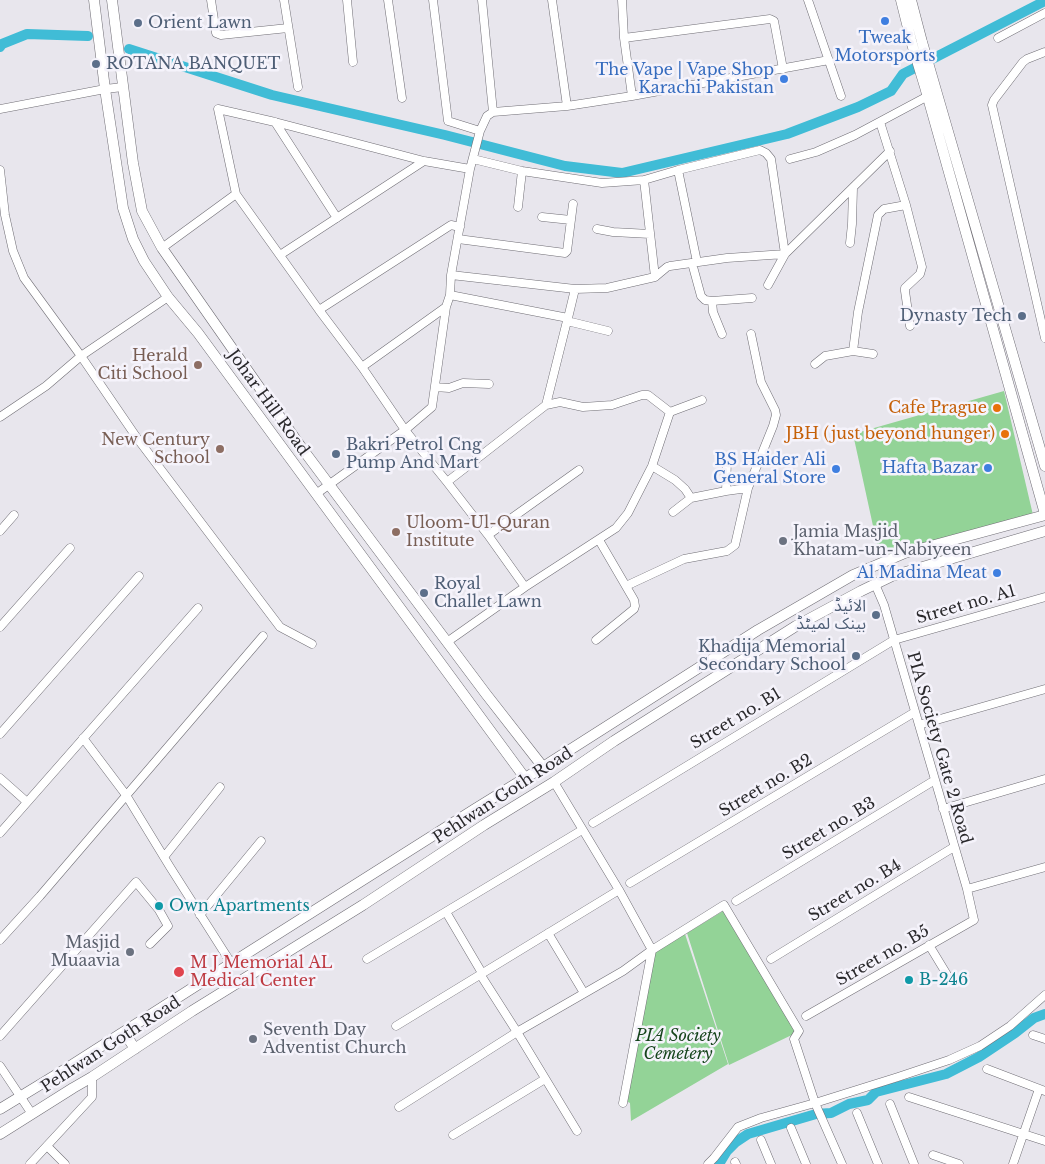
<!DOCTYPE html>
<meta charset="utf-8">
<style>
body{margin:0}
canvas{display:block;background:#e8e6ed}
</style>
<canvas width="1045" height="1164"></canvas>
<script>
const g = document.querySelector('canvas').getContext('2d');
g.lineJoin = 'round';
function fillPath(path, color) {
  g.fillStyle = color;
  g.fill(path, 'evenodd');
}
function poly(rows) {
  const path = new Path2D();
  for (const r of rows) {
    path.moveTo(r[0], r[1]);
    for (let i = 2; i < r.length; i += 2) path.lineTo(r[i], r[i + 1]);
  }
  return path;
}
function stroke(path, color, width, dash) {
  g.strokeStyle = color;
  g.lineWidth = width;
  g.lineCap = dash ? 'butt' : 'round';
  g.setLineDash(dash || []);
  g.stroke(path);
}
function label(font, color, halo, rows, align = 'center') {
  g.font = font + ' "Libre Baskerville","Noto Sans Arabic",serif';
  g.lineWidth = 5;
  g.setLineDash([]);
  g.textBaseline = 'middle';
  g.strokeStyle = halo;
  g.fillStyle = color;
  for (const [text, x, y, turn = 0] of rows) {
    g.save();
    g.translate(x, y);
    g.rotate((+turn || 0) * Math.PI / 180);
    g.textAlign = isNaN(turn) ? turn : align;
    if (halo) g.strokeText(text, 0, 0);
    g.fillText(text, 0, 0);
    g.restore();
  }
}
fillPath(poly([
 [1004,391,1033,515,880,558,853,434],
 [723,911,796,1033,729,1065,687,933],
 [685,934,728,1064,631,1121,630,1103,626,1101,653,949]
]), '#93d397');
stroke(poly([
 [0,47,2,44,27,34,88,36],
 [129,49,272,95,445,135,565,166,622,173,787,134,858,107,891,91,903,74,1045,1],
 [719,1164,727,1151,736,1142,748,1134,816,1114,831,1113,849,1104,868,1100,876,1092,946,1074,979,1057,1015,1033,1034,1018,1045,1014]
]), '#40bcd6', 10);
const street = poly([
 [211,0,216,33,221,35,288,28],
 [284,0,298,87],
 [347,0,353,62],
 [388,0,402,98],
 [433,0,448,121,480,131],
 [482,0,493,112],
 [552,0,567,106],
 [622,0,624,38,632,96],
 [808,0,841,96],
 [624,38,770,19,774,21,783,69],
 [998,38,1045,13],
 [1045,52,1027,59,1023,62,994,100,992,105,1045,338],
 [0,109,105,89,123,87],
 [275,122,337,218],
 [880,122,906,205,922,267,920,274,905,288,905,291,910,326],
 [790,159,816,152,855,135,928,96],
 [470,169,424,161,275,122,218,109,236,194,319,310,362,367,405,430,447,482,488,535,525,587],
 [0,170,5,215,13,251,24,278,81,356,137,438,280,627,312,644],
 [678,170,697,262],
 [644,180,655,277],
 [518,207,522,171],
 [542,217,571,220],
 [597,229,613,232,650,234],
 [458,239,565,253,567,251,573,204],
 [850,243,852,224,853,188],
 [162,248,236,194],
 [280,255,424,161],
 [692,263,701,296,705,300,712,301,752,298],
 [451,275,575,289],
 [768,285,785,254,890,151],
 [450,295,568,318,575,289,607,288,655,277,667,267,670,266,727,258,785,254,771,159,766,153,760,150,678,170,644,180,602,183,522,171,473,159],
 [712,301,713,312,722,334],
 [319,310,451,225,460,227],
 [568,318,567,321,608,331],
 [853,351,858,312,878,215,884,209,906,205],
 [815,364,825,356,853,351,873,354],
 [362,367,446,307],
 [435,387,449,388,463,383,489,384],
 [546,405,567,321],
 [0,417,46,386,81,356,168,297],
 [652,466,675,480,685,489,691,498],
 [447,482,546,405,560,402,583,407,612,405,642,395,648,395,670,412],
 [726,491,727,460],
 [316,494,405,430,432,407,446,307,450,295,451,275,470,169,480,131,487,116,493,112,567,106,632,96,829,60],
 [673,512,691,498,726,491,748,488],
 [0,531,14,515],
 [488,535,579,470],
 [626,586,684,559,727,551,735,545,748,488,773,426,776,415,775,410,761,382,751,334],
 [0,627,70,548],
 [596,640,634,609,635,606,634,600,599,540],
 [447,642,525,587,616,528,628,513,652,466,670,412,702,400],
 [919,725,1045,689],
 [0,734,139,576],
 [83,738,126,795,170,867,231,963],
 [0,778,27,802],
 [554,782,619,890,652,950],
 [943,809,1045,779],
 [593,823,894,640,1045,597],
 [0,833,198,608],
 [164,857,220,787],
 [630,883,915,712],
 [967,889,1045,867],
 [736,901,935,780],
 [446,912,482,973],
 [200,915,261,841],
 [548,933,584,993],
 [0,940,40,896,263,636],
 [929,945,949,978],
 [367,959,582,830],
 [771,959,954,847],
 [480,974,517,1032,577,1131],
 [806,1016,974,920,967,889,919,725,884,605,875,584],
 [396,1026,619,890],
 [1033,1035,1045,1039],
 [0,1036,136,882,159,910,168,926,150,944],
 [0,1066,32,1114],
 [987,1069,1045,1091],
 [909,1097,1045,1141],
 [623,1103,652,950],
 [890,1104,914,1164],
 [399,1107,517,1032,623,971,652,950,724,905,799,1031,794,1039,815,1103,842,1164],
 [857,1113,878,1164],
 [791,1128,806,1164],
 [453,1135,545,1079],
 [761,1140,771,1164],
 [47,1146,65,1164],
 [933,1155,959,1164],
 [735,1162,736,1164],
 [30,1164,92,1097,92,1077],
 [708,1164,714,1158,738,1127,761,1118,815,1103,898,1077,949,1060,980,1046,1010,1026,1045,995],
 [1013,1164,1039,1089]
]);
const secondary = poly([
 [94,0,105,89,123,208,133,239,144,261,168,297,198,333,525,778],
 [112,0,133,163,142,211,162,248,301,447,486,694,543,767],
 [901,0,912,44,925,87,1045,514],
 [911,0,922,42,1045,466],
 [217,972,227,989],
 [124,1032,135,1049],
 [0,1109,64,1070,249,952,475,809,543,767,758,630,853,575,905,553,1045,515],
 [0,1134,73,1088,92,1077,192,1011,363,905,484,825,554,782,614,741,796,626,861,591,892,576,1045,531]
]);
stroke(street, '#706e75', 9);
stroke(secondary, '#706e75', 11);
stroke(street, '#fff', 8);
stroke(secondary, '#fff', 10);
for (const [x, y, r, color] of [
 [885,21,5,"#3f7fe0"],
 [138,23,5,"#5c6f8a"],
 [96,64,5,"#5c6f8a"],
 [784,79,5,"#3f7fe0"],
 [1022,316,5,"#5c6f8a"],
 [198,365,5,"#8d6e63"],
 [997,408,5,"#e8710a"],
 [1005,434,5,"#e8710a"],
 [220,449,5,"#8d6e63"],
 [336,454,5,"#5c6f8a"],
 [988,468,5,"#3f7fe0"],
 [836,469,5,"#3f7fe0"],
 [396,532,5,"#8d6e63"],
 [783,541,5,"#6b7280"],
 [997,573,5,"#3f7fe0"],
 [424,593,5,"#5c6f8a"],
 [876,615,5,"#5c6f8a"],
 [856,656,5,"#5c6f8a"],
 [159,906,5,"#0f9aa8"],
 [130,952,5,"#6b7280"],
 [179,972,6,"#e0444e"],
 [909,980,5,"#0f9aa8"],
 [253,1039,5,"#6b7280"]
]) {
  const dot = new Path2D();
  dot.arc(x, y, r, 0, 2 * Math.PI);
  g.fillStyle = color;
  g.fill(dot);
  stroke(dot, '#f5f3fb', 2);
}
label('16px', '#4e5e75', '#f5f3fb', [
 ["Orient Lawn",148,23],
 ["ROTANA BANQUET",106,64],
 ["Dynasty Tech",1012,316,"right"],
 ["Bakri Petrol Cng",346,445],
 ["Pump And Mart",346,463],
 ["Royal",434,584],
 ["Challet Lawn",434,602],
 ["الائیڈ",866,606,"right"],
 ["بینک لمیٹڈ",866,624,"right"],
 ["Khadija Memorial",846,647,"right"],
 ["Secondary School",846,665,"right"]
], 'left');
label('16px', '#366cbe', '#f5f3fb', [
 ["Tweak",885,38,"center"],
 ["Motorsports",885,56,"center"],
 ["The Vape | Vape Shop",774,70],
 ["Karachi Pakistan",774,88],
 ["BS Haider Ali",826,460],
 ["General Store",826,478],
 ["Hafta Bazar",978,468],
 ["Al Madina Meat",987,573]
], 'right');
label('16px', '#785e54', '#f5f3fb', [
 ["Herald",188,356],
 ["Citi School",188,374],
 ["New Century",210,440],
 ["School",210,458],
 ["Uloom-Ul-Quran",406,523,"left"],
 ["Institute",406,541,"left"]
], 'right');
label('16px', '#2a292c', '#f5f3fb', [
 ["Johar Hill Road",268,403,54],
 ["Street no. A1",966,605,-16],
 ["Street no. B1",736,719,-31],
 ["PIA Society Gate 2 Road",939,748,74],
 ["Street no. B2",766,786,-31],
 ["Pehlwan Goth Road",503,796,-33],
 ["Street no. B3",829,829,-31],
 ["Street no. B4",855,891,-31],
 ["Street no. B5",883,956,-30],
 ["Pehlwan Goth Road",111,1045,-33]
]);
label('16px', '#c56008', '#f5f3fb', [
 ["Cafe Prague",987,408],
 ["JBH (just beyond hunger)",995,434]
], 'right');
label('16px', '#5b616d', '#f5f3fb', [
 ["Jamia Masjid",793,532],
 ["Khatam-un-Nabiyeen",793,550],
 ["Masjid",120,943,"right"],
 ["Muaavia",120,961,"right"],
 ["Seventh Day",263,1030],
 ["Adventist Church",263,1048]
], 'left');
label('16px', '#0d838f', '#f5f3fb', [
 ["Own Apartments",169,906],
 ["B-246",919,980]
], 'left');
label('16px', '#be3a42', '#f5f3fb', [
 ["M J Memorial AL",190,963],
 ["Medical Center",190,981]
], 'left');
label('italic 16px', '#16451c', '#f5f3fb', [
 ["PIA Society",678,1036],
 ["Cemetery",678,1054]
]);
</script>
